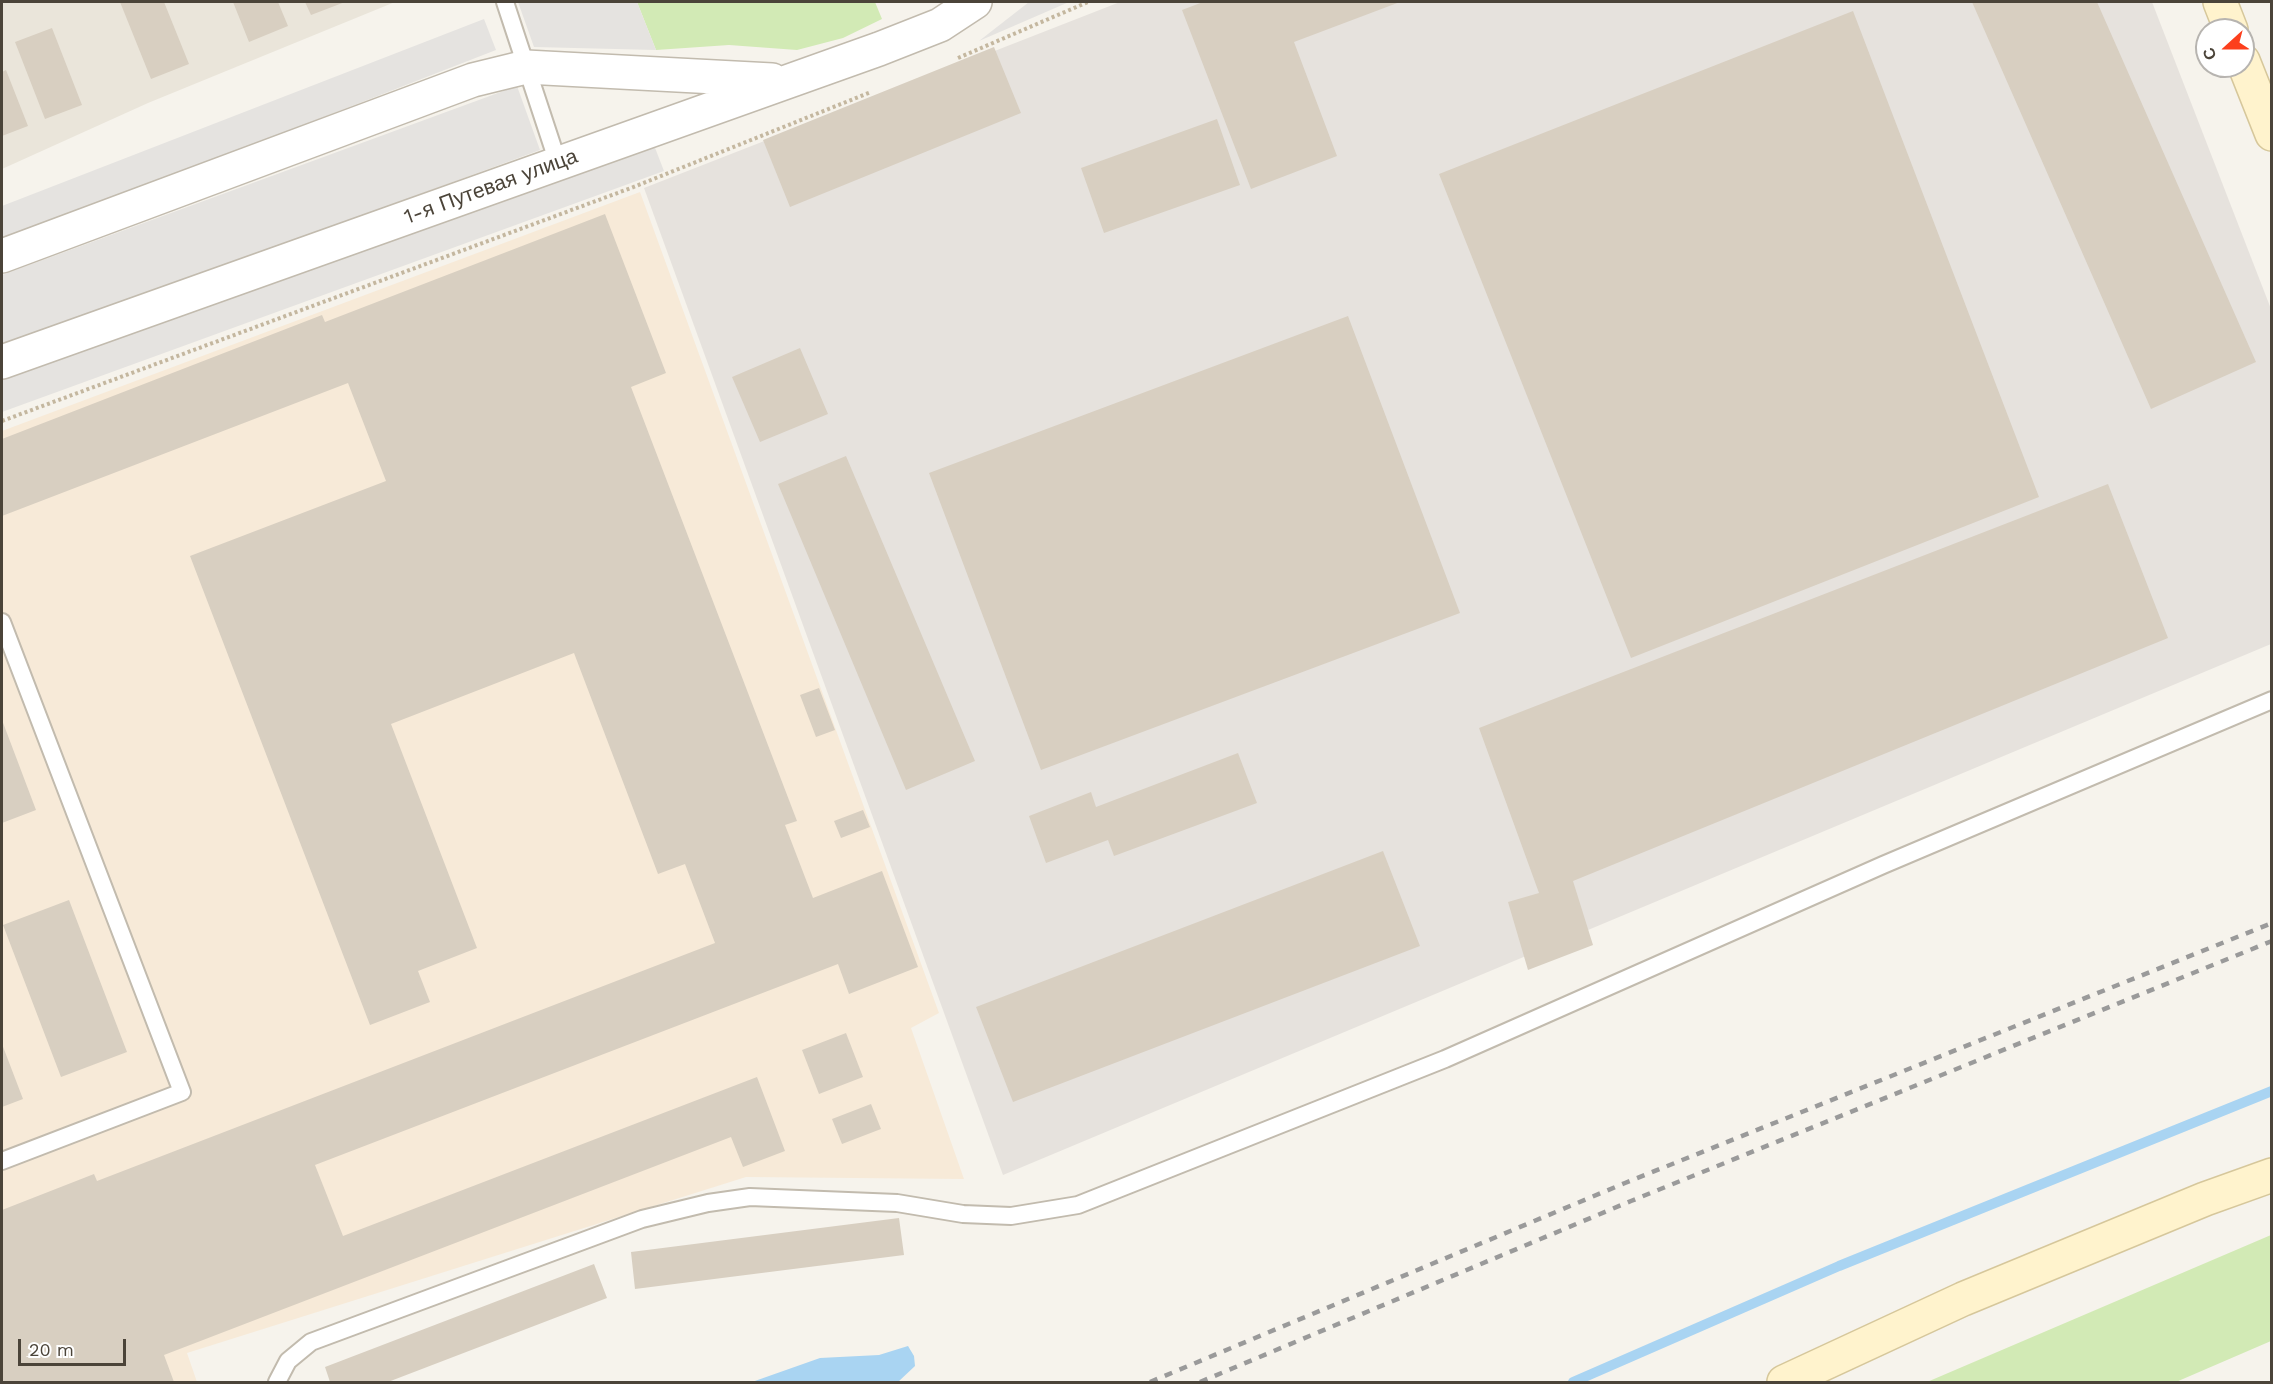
<!DOCTYPE html>
<meta charset="utf-8">
<style>
body{margin:0}
#map{position:relative;width:2273px;height:1384px;overflow:hidden;background:#f6f3ec;font-family:"Work Sans",sans-serif}
canvas{display:block}
.frame{position:absolute;inset:0;border:3px solid #4b4439;pointer-events:none}
.north{position:absolute;left:2195px;top:18px;width:60px;height:60px;box-sizing:border-box;background:#fff;border:2px solid #b7b4b0;border-radius:50%;rotate:249deg;font-size:16px;font-weight:700;line-height:24px;text-align:center;color:#4b4439}
.north::after{content:'';display:block;margin:auto;width:21px;height:27px;background:#fc3f1d;clip-path:polygon(50% 0,100% 100%,50% 72%,0 100%)}
.scale{position:absolute;left:18px;top:1339px;width:108px;height:27px;box-sizing:border-box;border:3px solid #4b4439;border-top:0;padding-left:8px;font-size:18px;line-height:21px;white-space:nowrap;color:#4b4439;-webkit-text-stroke:4px #fff;paint-order:stroke}
</style>
<div id="map">
<canvas width="2273" height="1384"></canvas>
<div class="frame"></div>
<div class="north">С</div>
<div class="scale">20 m</div>
</div>
<script>
const g = document.querySelector('canvas').getContext('2d');
g.lineJoin = 'round';
function fillPath(path, color) {
  g.fillStyle = color;
  g.fill(path, 'evenodd');
}
function poly(rows) {
  const path = new Path2D();
  for (const r of rows) {
    path.moveTo(r[0], r[1]);
    for (let i = 2; i < r.length; i += 2) path.lineTo(r[i], r[i + 1]);
  }
  return path;
}
function stroke(path, color, width, dash) {
  g.strokeStyle = color;
  g.lineWidth = width;
  g.lineCap = dash ? 'butt' : 'round';
  g.setLineDash(dash || []);
  g.stroke(path);
}
function label(font, color, halo, rows, align = 'center') {
  g.font = font + ' "Work Sans",sans-serif';
  g.lineWidth = 4.5;
  g.setLineDash([]);
  g.textBaseline = 'middle';
  g.strokeStyle = halo;
  g.fillStyle = color;
  for (const [text, x, y, turn = 0] of rows) {
    g.save();
    g.translate(x, y);
    g.rotate((+turn || 0) * Math.PI / 180);
    g.textAlign = isNaN(turn) ? turn : align;
    if (halo) g.strokeText(text, 0, 0);
    g.fillText(text, 0, 0);
    g.restore();
  }
}
fillPath(poly([
 [2,2,395,2,148,103,2,169]
]), '#eae5da');
fillPath(poly([
 [640,192,939,1013,911,1028,964,1179,746,1177,187,1353,197,1382,2,1382,2,431]
]), '#f7ead8');
fillPath(poly([
 [1120,2,2152,2,2271,309,2271,644,1003,1175,644,188]
]), '#e6e2dd');
fillPath(poly([
 [637,2,875,2,882,19,843,38,797,50,729,45,656,50],
 [2271,1235,2271,1341,2176,1382,1927,1382]
]), '#d2eab5');
fillPath(poly([
 [518,2,637,2,656,50,534,47],
 [1029,2,1069,2,979,41],
 [484,19,496,50,2,242,2,206],
 [517,86,540,150,2,348,2,275],
 [652,140,664,171,2,412,2,377]
]), '#e5e3e0');
fillPath(poly([
 [908,1346,914,1356,915,1366,898,1382,752,1382,820,1358,879,1355]
]), '#a9d4f2');
stroke(poly([
 [1573,1382,1839,1266,2272,1091]
]), '#a9d4f2', 10);
fillPath(poly([
 [120,2,164,2,189,64,151,79],
 [233,2,278,2,288,26,249,42],
 [305,2,345,2,311,15],
 [1203,2,1400,2,1294,42,1337,156,1251,189,1182,10],
 [1972,2,2097,2,2256,362,2151,409],
 [1853,11,2039,497,1631,658,1439,174],
 [52,28,82,105,45,119,15,42],
 [994,47,1021,113,790,207,763,140],
 [6,70,28,126,2,136,2,72],
 [1217,119,1240,185,1104,233,1081,168],
 [605,214,666,373,631,387,797,821,785,825,813,898,882,871,918,967,849,994,838,964,315,1165,343,1236,757,1077,785,1151,743,1167,731,1137,164,1355,174,1382,2,1382,2,1210,94,1174,97,1181,715,943,685,864,658,874,574,653,391,724,477,948,418,971,430,1002,370,1025,190,556,386,481,348,383,2,516,2,439,322,315,325,322],
 [1348,316,1460,613,1041,770,929,473],
 [800,348,828,414,760,442,732,377],
 [846,456,975,761,906,790,778,484],
 [2108,484,2168,638,1573,881,1593,945,1528,970,1508,902,1539,893,1479,728],
 [819,688,835,730,816,737,800,695],
 [2,720,36,810,2,823],
 [1238,753,1257,803,1114,856,1108,840,1046,863,1029,816,1091,792,1096,807],
 [863,810,870,827,841,838,834,821],
 [1383,851,1420,946,1013,1102,976,1007],
 [69,900,127,1052,61,1077,3,925],
 [846,1033,863,1077,819,1094,802,1050],
 [2,1044,23,1099,2,1107],
 [871,1104,881,1129,842,1144,832,1119],
 [899,1218,904,1255,635,1289,631,1252],
 [594,1264,607,1298,388,1382,330,1382,325,1367]
]), '#d8cfc1');
const service = poly([
 [505,2,558,163],
 [2,622,182,1092,2,1161],
 [277,1382,288,1361,311,1342,642,1219,708,1203,750,1197,897,1203,963,1214,1011,1216,1078,1205,1445,1059,1883,865,2272,700]
]);
const tertiary = poly([
 [2,256,473,80,526,67,772,80],
 [2,362,879,49,940,25,975,2]
]);
const secondary = poly([
 [2220,2,2231,30],
 [2243,61,2272,134],
 [1784,1382,1963,1299,2205,1199,2272,1175]
]);
stroke(service, '#c2bbae', 20);
stroke(tertiary, '#c2bbae', 36);
stroke(secondary, '#d6c79b', 36);
stroke(poly([
 [958,58,1088,2],
 [2,421,631,188,871,92]
]), '#c4b79f', 4, [3, 3]);
stroke(service, '#fff', 16);
stroke(tertiary, '#fff', 33);
stroke(secondary, '#fff3cd', 33);
stroke(poly([
 [1150,1382,1625,1183,2272,923],
 [1200,1382,1631,1201,2272,941]
]), '#9a9a9a', 4.5, [8, 8]);
label('21px', '#4b4439', '#fff', [
 ["1-я Путевая улица",491,187,-20]
]);
</script>
